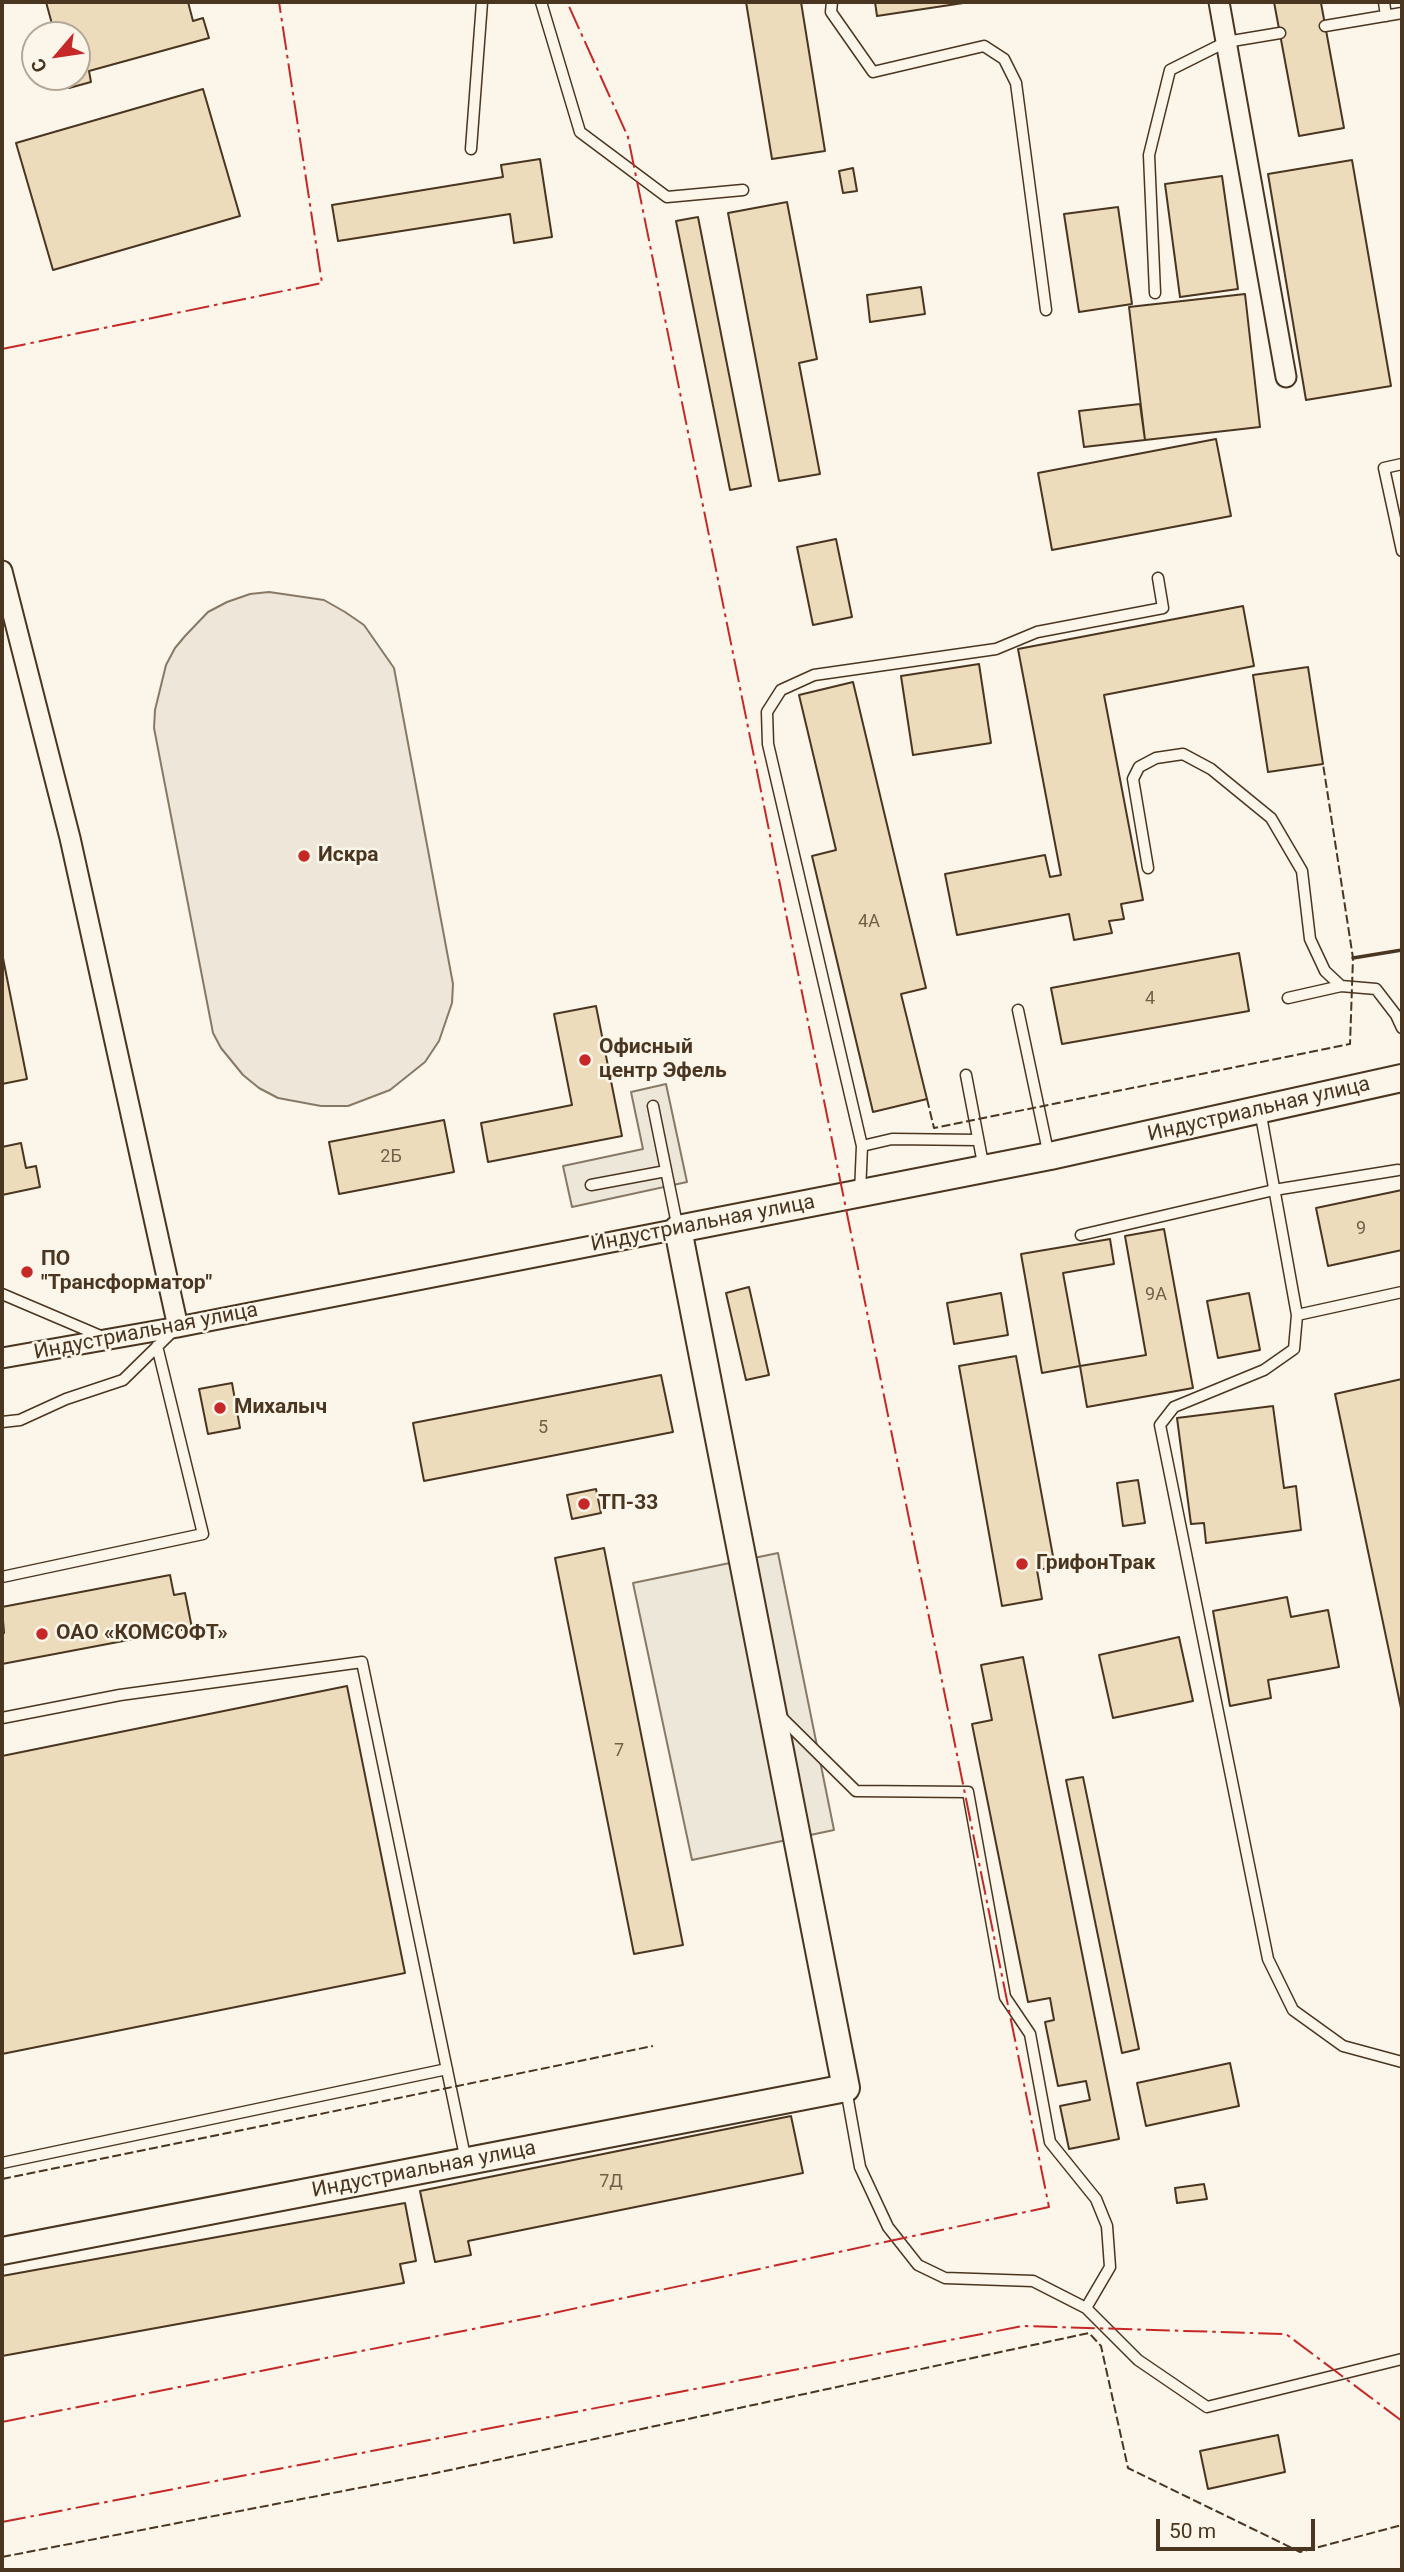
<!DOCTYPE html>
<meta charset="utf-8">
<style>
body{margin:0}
#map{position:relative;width:1404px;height:2572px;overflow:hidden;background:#fbf6e9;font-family:Roboto,sans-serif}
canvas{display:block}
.frame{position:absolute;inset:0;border:4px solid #4a3520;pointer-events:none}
.north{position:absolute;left:21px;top:21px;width:70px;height:70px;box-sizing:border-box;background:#fbf6e9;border:2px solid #b4a999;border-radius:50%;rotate:241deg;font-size:19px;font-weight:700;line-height:28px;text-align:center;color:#4a3520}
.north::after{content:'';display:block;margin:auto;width:24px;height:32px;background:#c62828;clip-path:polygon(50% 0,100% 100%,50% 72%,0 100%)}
.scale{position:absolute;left:1156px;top:2519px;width:159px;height:32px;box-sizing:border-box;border:4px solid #4a3520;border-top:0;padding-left:9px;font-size:21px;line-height:24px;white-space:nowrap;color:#4a3520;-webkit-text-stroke:5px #fbf6e9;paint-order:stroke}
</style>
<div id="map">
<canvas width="1404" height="2572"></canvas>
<div class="frame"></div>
<div class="north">С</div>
<div class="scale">50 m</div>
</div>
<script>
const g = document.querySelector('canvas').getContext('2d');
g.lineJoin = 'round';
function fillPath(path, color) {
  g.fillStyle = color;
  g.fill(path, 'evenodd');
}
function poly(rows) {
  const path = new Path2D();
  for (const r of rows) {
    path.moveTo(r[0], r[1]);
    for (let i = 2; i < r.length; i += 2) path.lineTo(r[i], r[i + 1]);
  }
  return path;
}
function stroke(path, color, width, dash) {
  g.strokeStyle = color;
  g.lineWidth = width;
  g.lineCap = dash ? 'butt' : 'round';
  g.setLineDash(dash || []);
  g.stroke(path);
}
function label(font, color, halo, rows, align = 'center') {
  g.font = font + ' Roboto,sans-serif';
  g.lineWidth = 5;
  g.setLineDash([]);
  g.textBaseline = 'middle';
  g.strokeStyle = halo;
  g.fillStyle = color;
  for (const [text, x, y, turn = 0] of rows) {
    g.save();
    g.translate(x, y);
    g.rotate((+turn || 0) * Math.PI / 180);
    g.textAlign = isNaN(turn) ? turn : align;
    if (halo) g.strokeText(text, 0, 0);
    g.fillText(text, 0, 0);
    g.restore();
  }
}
const green = poly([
 [269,592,324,600,345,612,364,625,394,668,453,984,452,1003,439,1041,425,1062,390,1090,348,1106,321,1106,278,1098,259,1088,243,1075,221,1048,213,1033,154,728,155,710,166,665,175,648,185,636,208,612,227,602,250,594,269,592]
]);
fillPath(green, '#ede6d9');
stroke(green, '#887966', 2);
const parking = poly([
 [666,1084,687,1182,572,1207,563,1166,643,1149,631,1092,666,1084],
 [778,1553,834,1830,692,1860,633,1583,778,1553]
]);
fillPath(parking, '#ede7d9');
stroke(parking, '#887966', 2);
const building = poly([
 [46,2,188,2,193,21,203,18,209,38,89,71,91,82,69,88,66,77,77,77,77,35,55,35,46,2],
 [746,2,801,2,825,151,772,159,746,2],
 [875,2,970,2,877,16,875,2],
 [1274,2,1328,2,1321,3,1344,128,1299,136,1274,2],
 [203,89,240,216,53,270,16,143,203,89],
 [540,159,552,237,514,243,510,214,338,241,332,205,503,177,501,165,540,159],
 [1352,160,1391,386,1306,400,1268,174,1352,160],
 [853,168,857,191,843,193,839,171,853,168],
 [1222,176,1238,289,1180,297,1165,184,1222,176],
 [787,202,817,359,799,363,820,474,779,481,728,213,787,202],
 [1118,207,1132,304,1079,312,1064,214,1118,207],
 [698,217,751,486,730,490,676,221,698,217],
 [921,287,925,314,870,322,867,295,921,287],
 [1245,294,1260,427,1145,440,1129,307,1245,294],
 [1140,404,1145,440,1084,447,1079,411,1140,404],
 [1216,439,1231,516,1052,550,1038,473,1216,439],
 [836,539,852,617,813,625,797,547,836,539],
 [1243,606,1254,666,1104,695,1143,900,1121,904,1124,919,1109,921,1112,933,1074,940,1069,914,957,935,945,874,1045,855,1050,877,1061,875,1018,649,1243,606],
 [979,664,991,743,913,755,901,676,979,664],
 [1308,667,1323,764,1268,772,1253,675,1308,667],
 [853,682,926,988,901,994,927,1099,873,1112,812,856,836,850,799,695,853,682],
 [2,953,27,1079,2,1084,2,953],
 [1239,953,1249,1011,1062,1044,1051,988,1239,953],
 [596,1006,622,1136,488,1162,481,1123,572,1105,554,1014,596,1006],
 [444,1120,454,1172,339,1194,329,1142,444,1120],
 [21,1143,26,1168,36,1166,40,1187,2,1195,2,1147,21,1143],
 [1402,1190,1402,1250,1328,1266,1316,1208,1402,1190],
 [1164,1229,1193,1388,1087,1407,1080,1366,1146,1355,1125,1236,1164,1229],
 [1110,1239,1114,1264,1063,1273,1080,1366,1042,1373,1021,1254,1110,1239],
 [749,1287,769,1375,746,1380,726,1293,749,1287],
 [1001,1293,1008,1335,954,1344,947,1303,1001,1293],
 [1249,1293,1260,1350,1218,1358,1207,1301,1249,1293],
 [1016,1356,1055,1567,1037,1570,1042,1599,1002,1606,959,1366,1016,1356],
 [661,1375,673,1432,424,1481,413,1423,661,1375],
 [1402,1379,1402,1713,1335,1394,1402,1379],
 [232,1383,240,1428,208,1434,199,1389,232,1383],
 [1273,1406,1284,1488,1296,1486,1301,1530,1206,1543,1204,1523,1191,1524,1177,1418,1273,1406],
 [1138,1480,1145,1523,1123,1526,1117,1483,1138,1480],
 [596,1489,601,1513,572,1519,567,1495,596,1489],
 [604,1548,683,1945,634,1954,555,1558,604,1548],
 [170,1575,174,1595,185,1593,192,1628,2,1664,2,1633,4,1633,2,1607,170,1575],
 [1287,1597,1291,1617,1328,1610,1339,1667,1268,1680,1271,1698,1230,1706,1213,1611,1287,1597],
 [1179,1637,1193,1701,1113,1718,1099,1655,1179,1637],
 [1023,1657,1119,2139,1069,2149,1060,2106,1090,2100,1086,2081,1058,2086,1045,2022,1054,2020,1050,1998,1028,2002,972,1724,992,1720,981,1665,1023,1657],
 [347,1686,405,1973,2,2054,2,1756,347,1686],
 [1083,1777,1139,2049,1122,2053,1066,1780,1083,1777],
 [1230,2063,1239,2106,1146,2126,1137,2083,1230,2063],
 [791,2116,803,2173,468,2241,471,2255,435,2262,420,2191,791,2116],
 [1204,2184,1207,2199,1177,2203,1175,2188,1204,2184],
 [405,2203,416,2261,400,2264,404,2283,2,2356,2,2276,405,2203],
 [1278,2435,1285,2472,1208,2489,1200,2451,1278,2435]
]);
fillPath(building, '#ecdcbc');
stroke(building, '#4a3520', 2);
const lane = poly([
 [541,2,580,132,667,197,743,190],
 [832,2,831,12,873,72,984,46,1004,59,1016,83,1046,310],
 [1384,2,1386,16],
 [1325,26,1402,13],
 [471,149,482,2],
 [1155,293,1149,155,1170,70,1226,42,1280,33],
 [1402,464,1384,468,1402,551],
 [1148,868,1133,779,1139,767,1156,758,1183,754,1211,769,1271,818,1302,871,1310,939,1325,971,1341,986,1376,989,1396,1015,1402,1028],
 [1288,998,1341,986],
 [1018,1010,1049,1156],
 [966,1075,984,1169],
 [653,1106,678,1229],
 [1260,1110,1297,1315,1294,1349,1264,1370,1174,1407,1160,1425,1268,1959,1293,2010,1343,2046,1402,2062],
 [862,1146,892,1139,978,1140],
 [591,1185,666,1171],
 [860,1193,862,1146,768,744,767,712,781,690,814,675,996,649,1037,632,1163,608,1158,578],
 [1081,1235,1274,1190,1398,1170],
 [2,1294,103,1337],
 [1297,1315,1402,1292],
 [2,1422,20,1420,66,1399,123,1380,173,1331],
 [2,1577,203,1534,157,1346],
 [779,1715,856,1791,968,1792,1005,1997,1030,2034,1050,2142,1096,2199,1107,2226,1110,2267,1086,2308],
 [2,1718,120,1695,362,1662,466,2161],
 [846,2089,860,2167,888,2227,918,2265,945,2278,1033,2281,1086,2308,1138,2360,1207,2407,1402,2359],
 [2,2163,447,2069]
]);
const street = poly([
 [1219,2,1286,377],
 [2,571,70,838,178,1327],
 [2,1358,178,1327,678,1229]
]);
const secondary = poly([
 [2,2251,846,2088,678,1229,1050,1156,1402,1078]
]);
stroke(lane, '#4a3520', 13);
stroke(street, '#4a3520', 23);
stroke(secondary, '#4a3520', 30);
stroke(lane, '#fbf6e9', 10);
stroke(street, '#fbf6e9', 19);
stroke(secondary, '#fbf6e9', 26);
stroke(poly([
 [927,1099,934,1128,1350,1044,1353,958,1323,764],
 [2,2179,653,2046],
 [2,2557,436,2473,1089,2333,1101,2346,1128,2468,1300,2552,1402,2525]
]), '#4a3520', 2, [9, 3.5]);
stroke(poly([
 [1353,958,1402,950]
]), '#4a3520', 3.5);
stroke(poly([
 [2,349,322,283,279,2],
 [2,2422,544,2315,1049,2207,628,137,567,2],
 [2,2522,1023,2326,1286,2334,1402,2421]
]), '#c62828', 2, [24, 5, 3.5, 5]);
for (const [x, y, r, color] of [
 [304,856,7,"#c62828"],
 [585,1060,7,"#c62828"],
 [27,1272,7,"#c62828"],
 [220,1408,7,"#c62828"],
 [584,1504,7,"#c62828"],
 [1022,1564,7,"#c62828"],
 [42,1634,7,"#c62828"]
]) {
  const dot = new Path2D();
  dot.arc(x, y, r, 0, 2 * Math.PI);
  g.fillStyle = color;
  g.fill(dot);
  stroke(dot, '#fbf6e9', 2.5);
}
label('18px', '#725f47', null, [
 ["4А",869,922],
 ["4",1150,999],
 ["2Б",391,1157],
 ["9",1361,1229],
 ["9А",1156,1295],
 ["5",543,1428],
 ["7",619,1751],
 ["7Д",611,2182]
]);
label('bold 21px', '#4a3520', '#fbf6e9', [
 ["Искра",318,856],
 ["Офисный",599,1048],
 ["центр Эфель",599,1072],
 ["ПО",41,1260],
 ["\"Трансформатор\"",41,1284],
 ["Михалыч",234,1408],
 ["ТП-33",598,1504],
 ["ГрифонТрак",1036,1564],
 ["ОАО «КОМСОФТ»",56,1634]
], 'left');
label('21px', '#4a3520', '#fbf6e9', [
 ["Индустриальная улица",1259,1110,-13],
 ["Индустриальная улица",703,1224,-11],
 ["Индустриальная улица",146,1332,-11],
 ["Индустриальная улица",424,2170,-11]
]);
</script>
